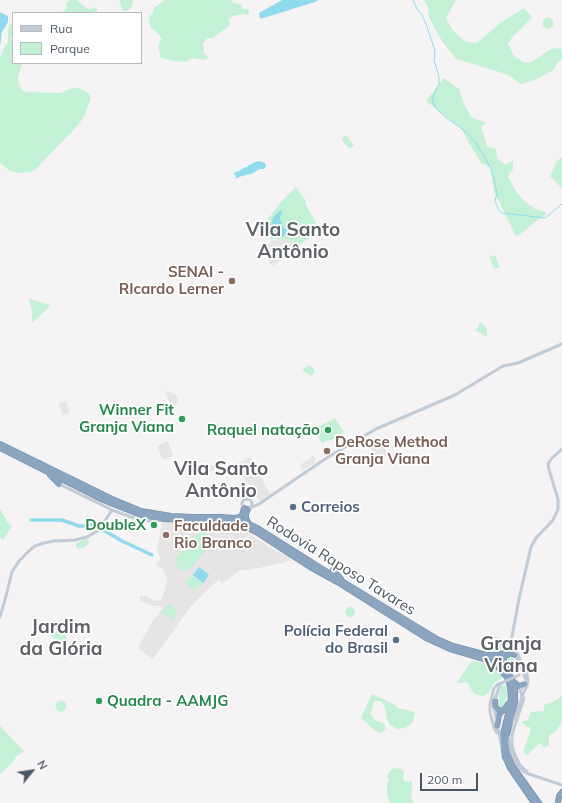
<!DOCTYPE html>
<meta charset="utf-8">
<style>
body{margin:0}
#map{position:relative;width:562px;height:803px;overflow:hidden;background:#f5f3f3;font-family:Mulish,sans-serif}
canvas{display:block}
.legend{position:absolute;left:12px;top:12px;width:130px;height:52px;box-sizing:border-box;background:#fff;border:1px solid #b7bbc0;margin:0;padding:5px 7px;list-style:none;font-size:12px;color:#4a5661}
.legend li{display:flex;align-items:center;gap:8px;height:20px}
.legend b{width:20px;border:1px solid #b7bbc0}
.north{position:absolute;left:12px;top:751px;width:40px;height:40px;-webkit-text-stroke:3px #fff;paint-order:stroke;rotate:60deg;font-size:11px;font-weight:700;line-height:16px;text-align:center;color:#4a5661}
.north::after{content:'';display:block;margin:auto;width:14px;height:18px;background:#4a5661;clip-path:polygon(50% 0,100% 100%,50% 72%,0 100%)}
.scale{position:absolute;left:420px;top:773px;width:58px;height:18px;box-sizing:border-box;border:2px solid #4a5661;border-top:0;padding-left:5px;font-size:12px;line-height:14px;white-space:nowrap;color:#4a5661;-webkit-text-stroke:3px #fff;paint-order:stroke}
</style>
<div id="map">
<canvas width="562" height="803"></canvas>
<ul class="legend">
<li><b style="height:5px;background:#c1cbd6"></b>Rua</li>
<li><b style="height:11px;background:#c3f1d5"></b>Parque</li>
</ul>
<div class="north">N</div>
<div class="scale">200 m</div>
</div>
<script>
const g = document.querySelector('canvas').getContext('2d');
g.lineJoin = 'round';
function fillPath(path, color) {
  g.fillStyle = color;
  g.fill(path, 'evenodd');
}
function poly(rows) {
  const path = new Path2D();
  for (const r of rows) {
    if (r.length === 3) {
      path.moveTo(r[0] + r[2], r[1]);
      path.arc(r[0], r[1], r[2], 0, 2 * Math.PI);
      continue;
    }
    path.moveTo(r[0], r[1]);
    for (let i = 2; i < r.length; i += 2) path.lineTo(r[i], r[i + 1]);
  }
  return path;
}
function stroke(path, color, width, dash) {
  g.strokeStyle = color;
  g.lineWidth = width;
  g.lineCap = dash ? 'butt' : 'round';
  g.setLineDash(dash || []);
  g.stroke(path);
}
function label(font, color, halo, rows, align = 'center') {
  g.font = font + ' Mulish,sans-serif';
  g.lineWidth = 3.5;
  g.setLineDash([]);
  g.textBaseline = 'middle';
  g.strokeStyle = halo;
  g.fillStyle = color;
  for (const [text, x, y, turn = 0] of rows) {
    g.save();
    g.translate(x, y);
    g.rotate((+turn || 0) * Math.PI / 180);
    g.textAlign = isNaN(turn) ? turn : align;
    if (halo) g.strokeText(text, 0, 0);
    g.fillText(text, 0, 0);
    g.restore();
  }
}
fillPath(poly([
 [280,239,289,239,296,249,272,266,263,252,271,241],
 [168,391,176,395,178,398,178,401,174,407,172,409,165,392],
 [66,401,70,413,63,415,58,403],
 [377,440,389,454,381,460,369,447],
 [168,441,173,456,163,460,157,446],
 [314,455,316,460,315,463,303,470,300,465],
 [250,457,270,494,269,495,259,501,253,492,250,486,239,472,235,464],
 [222,460,224,464,216,469,206,474,202,471],
 [162,522,222,525,226,529,229,530,237,527,250,534,238,543,251,535,278,552,275,553,278,552,286,554,290,558,289,561,278,564,249,570,240,570,222,584,219,579,191,606,153,659,138,648,152,622,163,608,159,606,152,606,140,600,140,596,146,596,154,601,161,600,165,590,167,581,166,575,164,572,163,569,155,564,161,560,157,550]
]), '#e6e4e5');
fillPath(poly([
 [69,0,77,0,86,8,91,9,96,7,98,13,62,13,67,8,66,3],
 [119,0,133,0,132,7,127,11,123,11],
 [165,0,232,0,233,3,241,4,243,9,249,9,249,12,248,15,243,14,233,16,229,20,230,25,213,38,208,38,203,43,204,53,208,57,206,60,192,58,186,62,174,61,161,58,158,45,162,39,156,31,151,28,148,18,153,13,154,8],
 [424,0,456,0,446,18,452,29,461,38,467,42,475,43,482,39,500,23,524,8,532,17,522,28,513,36,508,44,514,56,525,63,531,62,553,48,562,49,562,59,560,60,552,71,535,80,521,84,506,74,456,59,442,41,429,18,428,8],
 [548,23,5.5],
 [10,23,11,23,13,30,11,39,13,46,13,63,21,63,22,64,19,74,18,79,19,84,22,90,26,92,61,93,72,88,76,88,82,89,89,94,91,99,84,116,79,124,36,169,31,172,18,173,10,171,0,163,0,58,5,45,8,43,8,29],
 [444,78,459,89,464,104,471,117,487,123,481,126,487,147,496,149,497,158,505,165,513,161,513,169,508,176,516,192,526,203,536,209,547,213,516,237,494,191,491,167,481,163,470,145,462,129,426,101],
 [346,135,354,145,350,149,341,139],
 [562,157,562,188,550,176,557,161],
 [296,187,306,201,305,203,315,221,317,229,315,233,296,248,289,239,271,239,264,231,263,226,280,203],
 [495,255,500,267,494,269,489,257],
 [29,299,51,305,32,323,32,311],
 [480,322,485,326,487,331,487,337,475,330,478,327],
 [310,365,315,371,311,376,302,370],
 [335,418,344,432,329,441,328,440,322,443,311,425,320,426],
 [0,509,8,523,12,526,3,540,0,538],
 [202,532,207,533,211,539,211,542,209,546,191,568,187,570,182,570,179,569,176,563,176,559,178,556,195,535,198,533],
 [87,539,88,540,89,542,88,544,83,548,78,549,76,546,76,543],
 [192,575,202,583,195,591,185,583],
 [169,603,178,611,172,620,162,612],
 [350,612,5],
 [61,629,63,630,70,647,73,656,72,657,70,657,52,636,52,635],
 [493,636,504,639,499,653,489,649],
 [511,655,517,667,516,672,512,674,506,661,507,658,508,656],
 [472,661,488,664,494,667,504,677,494,683,489,692,483,696,474,694,467,682,462,683,457,682],
 [506,684,507,696,504,706,501,708,498,707,497,704,501,687],
 [372,694,395,705,397,708,408,710,415,713,413,721,411,724,404,728,397,729,390,725,387,720,385,707,381,701,375,701,370,714,375,720,383,723,386,728,381,733,374,730,361,718],
 [562,696,562,720,557,730,549,736,549,745,544,748,540,743,526,756,523,750,524,749,529,735,531,728,526,726,521,722,528,720,531,712,544,711,544,705,551,703],
 [61,706,5.5],
 [0,726,24,751,14,758,16,759,0,774],
 [394,768,402,769,404,773,403,780,406,782,412,781,412,790,411,798,413,803,390,803,387,795,387,787,389,779,387,776,390,771]
]), '#c3f1d5');
fillPath(poly([
 [282,0,319,0,315,2,260,19,259,13],
 [0,12,8,16,8,22,2,32,0,47],
 [258,161,262,162,265,163,266,166,264,169,260,169,251,174,242,176,234,179,236,177,235,175,233,173,239,171,243,168,247,167,249,165],
 [281,210,282,213,280,217,280,219,284,228,288,230,283,237,282,237,277,235,273,231,271,225,273,218,278,212],
 [199,567,209,575,203,583,193,575]
]), '#90daee');
stroke(poly([
 [413,0,417,9,422,15,426,24,434,48,435,52,434,60,439,77,439,84,432,98,433,102,435,107,444,116,465,131,474,140,482,152,491,169,497,193,495,201,498,209,500,212,502,213,545,218,562,204]
]), '#90daee', 1);
stroke(poly([
 [31,520,62,520,79,526,84,526,90,524,100,528,122,541,152,555]
]), '#90daee', 3.5);
const highway = poly([
 [0,444,112,499,141,511,171,516,193,517,222,517,234,518,243,521,259,529,332,575,386,608,437,639,453,646,487,655,497,660,504,666,509,674,513,681,515,688,515,703,506,739,506,745,508,754,512,765,539,803],
 [0,448,103,500,141,515,163,519,226,521,240,524,256,532,310,567,339,583,426,638,450,649,484,659,494,663,505,675,508,679,510,687,511,700,510,706,503,734,503,742,505,757,510,768,534,803],
 [50,475,59,484],
 [248,509,246,514,246,518,249,524],
 [234,518,240,517,242,515,244,508],
 [219,522,223,523,227,526],
 [231,528,236,526,241,527],
 [333,570,341,579],
 [489,655,498,655,509,651,511,650,511,645],
 [508,668,504,661,504,657,510,653,515,655],
 [514,682,519,686,525,684],
 [495,701,495,706,496,708,500,711,504,710,509,703],
 [497,726,499,715,503,710],
 [558,803,559,796,562,792]
]);
stroke(highway, '#7690ad', 6);
stroke(poly([
 [59,484,112,510,131,517,143,521,151,521,161,520],
 [247,504,5],
 [250,508,259,504,328,457,376,429,455,395,503,366,518,363,562,344],
 [0,617,6,596,12,572,19,561,30,550,35,546,44,543,54,541,75,540,87,537,99,530,112,510],
 [510,725,516,715,522,696,527,686,528,680,527,674,511,640],
 [497,733,494,728,490,712,490,704,494,688,498,684,501,683],
 [508,736,511,752,517,764,522,770,526,773,562,785],
 [502,748,494,708,494,702,500,685,503,682],
 [528,773,520,765,515,755,512,746,512,736,514,728,524,698,522,696,520,690,525,684,526,680,511,645,511,642,519,599,531,547,536,538,553,520,558,509,558,499,549,470,548,464,551,459,562,449]
]), '#c1cbd6', 3);
stroke(highway, '#8ba5c1', 4.5);
stroke(poly([
 [504,682,519,675]
]), '#c1cbd6', 3);
for (const [x, y, r, color] of [
 [232,281,4,"#8d6e63"],
 [182,419,4,"#2e9e5b"],
 [328,430,4,"#2e9e5b"],
 [327,451,4,"#8d6e63"],
 [293,507,4,"#5c6f8a"],
 [154,525,4,"#2e9e5b"],
 [166,535,4,"#8d6e63"],
 [396,640,4,"#5c6f8a"],
 [99,701,4,"#2e9e5b"]
]) {
  const dot = new Path2D();
  dot.arc(x, y, r, 0, 2 * Math.PI);
  g.fillStyle = color;
  g.fill(dot);
  stroke(dot, '#fff', 1.5);
}
label('bold 15px', '#785e54', '#fff', [
 ["SENAI -",224,272,"right"],
 ["RIcardo Lerner",224,289,"right"],
 ["DeRose Method",335,442],
 ["Granja Viana",335,459],
 ["Faculdade",174,526],
 ["Rio Branco",174,543]
], 'left');
label('bold 15px', '#27864d', '#fff', [
 ["Winner Fit",174,410],
 ["Granja Viana",174,427],
 ["Raquel natação",320,430],
 ["DoubleX",146,525],
 ["Quadra - AAMJG",107,701,"left"]
], 'right');
label('bold 15px', '#4e5e75', '#fff', [
 ["Correios",301,507],
 ["Polícia Federal",388,631,"right"],
 ["do Brasil",388,648,"right"]
], 'left');
label('15px', '#4a5661', '#fff', [
 ["Rodovia Raposo Tavares",341,566,32]
]);
label('bold 19px', '#5f6368', '#fff', [
 ["Vila Santo",293,230],
 ["Antônio",293,252],
 ["Vila Santo",221,469],
 ["Antônio",221,491],
 ["Jardim",61,627],
 ["da Glória",61,649],
 ["Granja",511,644],
 ["Viana",511,666]
]);
</script>
